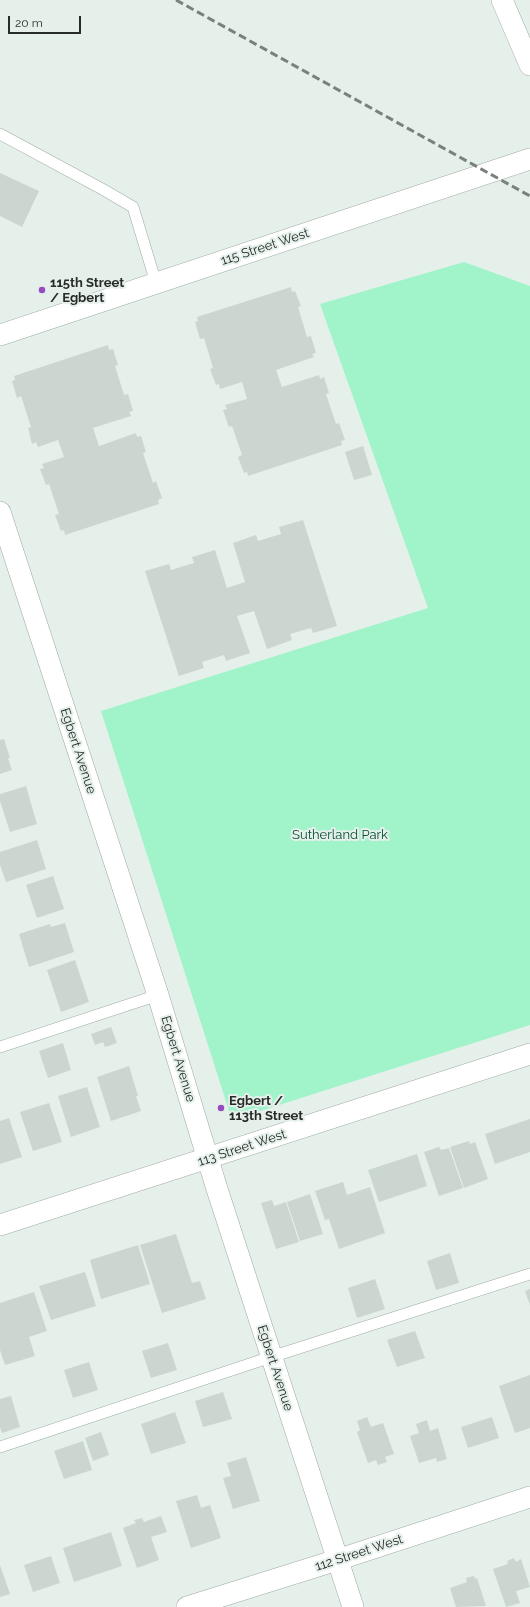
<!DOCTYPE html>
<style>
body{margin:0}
#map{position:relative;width:530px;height:1607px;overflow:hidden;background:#e5f0ea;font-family:Raleway,sans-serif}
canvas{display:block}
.scale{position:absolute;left:8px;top:16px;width:73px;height:18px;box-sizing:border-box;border:2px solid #272b29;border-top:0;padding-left:5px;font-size:12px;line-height:14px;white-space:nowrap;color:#272b29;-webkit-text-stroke:3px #e5f0ea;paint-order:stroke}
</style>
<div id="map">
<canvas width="530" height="1607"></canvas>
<div class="scale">20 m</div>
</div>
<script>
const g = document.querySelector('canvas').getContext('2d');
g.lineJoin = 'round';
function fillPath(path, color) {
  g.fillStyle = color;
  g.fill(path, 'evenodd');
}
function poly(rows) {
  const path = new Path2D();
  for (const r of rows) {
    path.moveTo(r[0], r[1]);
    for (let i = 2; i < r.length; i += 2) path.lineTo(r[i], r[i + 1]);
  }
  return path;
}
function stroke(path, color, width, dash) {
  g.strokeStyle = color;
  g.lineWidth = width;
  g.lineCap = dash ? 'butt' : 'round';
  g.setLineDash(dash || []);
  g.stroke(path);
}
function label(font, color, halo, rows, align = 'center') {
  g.font = font + ' Raleway,sans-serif';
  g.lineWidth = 4;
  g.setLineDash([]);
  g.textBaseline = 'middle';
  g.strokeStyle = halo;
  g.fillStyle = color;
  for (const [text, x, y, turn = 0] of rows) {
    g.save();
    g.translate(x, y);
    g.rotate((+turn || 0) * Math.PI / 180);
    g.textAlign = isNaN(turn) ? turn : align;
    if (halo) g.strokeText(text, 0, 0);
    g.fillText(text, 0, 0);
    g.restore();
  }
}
fillPath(poly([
 [464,262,530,286,530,1025,232,1120,101,711,428,608,320,304]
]), '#a1f3ca');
fillPath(poly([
 [0,173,39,191,22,227,0,216],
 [291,287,292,292,295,291,301,306,298,307,307,337,311,336,316,353,312,354,314,357,276,370,282,387,319,375,320,379,324,377,329,393,326,394,336,424,339,423,345,440,341,441,342,445,248,476,247,472,244,473,238,457,242,455,232,426,229,427,223,410,227,409,225,405,247,399,242,382,220,389,219,384,216,385,210,369,213,368,204,338,200,339,195,322,198,321,197,317],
 [108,345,109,350,113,349,118,365,115,366,124,395,128,394,133,411,129,412,131,416,93,428,99,446,136,433,137,437,141,436,146,452,143,453,153,483,156,481,162,498,158,500,159,504,65,535,64,530,61,531,55,515,59,514,49,484,46,485,40,469,44,468,42,464,64,457,58,440,38,447,36,442,32,444,28,428,31,427,21,396,17,398,12,381,15,380,14,376],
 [363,446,372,475,354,480,345,452],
 [303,520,337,626,313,633,311,628,290,634,292,640,267,649,254,611,237,616,250,653,226,661,224,655,202,662,204,668,179,676,145,571,169,564,171,570,194,563,192,557,215,550,227,588,245,582,233,543,256,535,258,541,281,534,279,527],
 [4,739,10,758,8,758,12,770,0,774,0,740],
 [26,786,37,824,10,832,0,801,0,794],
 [37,840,46,869,6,882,0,865,0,852],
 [53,876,64,909,37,918,26,885],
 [65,923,74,952,29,967,19,934,50,924,51,927],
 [75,960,89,1002,61,1012,47,970],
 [111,1027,117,1043,105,1047,103,1042,95,1045,91,1034],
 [63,1043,71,1070,48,1078,39,1051],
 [129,1066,138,1096,136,1096,141,1111,111,1121,97,1077],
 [87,1087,100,1127,71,1137,58,1096],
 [49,1103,62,1142,33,1151,20,1112],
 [9,1118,22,1157,0,1164,0,1121],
 [530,1119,530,1152,495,1164,485,1134],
 [469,1141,470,1144,475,1142,488,1179,464,1188,450,1147],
 [439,1147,441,1150,449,1148,463,1188,439,1196,424,1152],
 [417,1154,427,1186,379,1202,368,1170],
 [343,1182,347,1195,370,1187,385,1233,339,1249,329,1219,325,1220,315,1191],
 [310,1194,323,1234,300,1241,287,1202],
 [272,1200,274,1206,286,1202,299,1242,276,1249,261,1203],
 [176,1234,192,1283,200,1281,206,1299,162,1313,140,1245],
 [138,1245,150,1284,101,1299,90,1260],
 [450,1253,459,1283,436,1290,427,1261],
 [85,1272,96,1306,51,1320,39,1286],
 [375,1279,385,1309,357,1318,348,1288],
 [530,1289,530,1305,525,1291],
 [34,1292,47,1331,29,1337,35,1356,5,1365,0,1350,0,1303],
 [415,1331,425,1358,397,1367,387,1340],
 [168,1343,177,1370,151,1378,142,1351],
 [89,1362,98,1390,73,1398,64,1370],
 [530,1375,530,1428,515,1433,499,1386],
 [223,1392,232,1419,203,1427,195,1401],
 [11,1396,20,1427,2,1433,0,1427,0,1399],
 [175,1412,186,1443,151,1454,141,1424],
 [367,1417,371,1427,383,1423,394,1454,385,1457,387,1462,378,1465,376,1460,368,1463,357,1432,360,1430,357,1421],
 [492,1417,499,1438,468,1448,461,1427],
 [427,1420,430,1431,438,1428,447,1459,437,1462,436,1458,419,1463,410,1436,419,1433,416,1424],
 [101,1432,109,1455,93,1461,85,1438],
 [83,1441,92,1470,64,1479,54,1451],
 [246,1457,260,1501,233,1509,223,1478,231,1476,227,1463],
 [197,1495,201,1508,210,1505,221,1538,191,1548,176,1501],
 [161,1516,167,1532,151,1537,159,1560,137,1568,123,1528,136,1523,134,1520,142,1518,144,1522],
 [111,1532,122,1566,74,1582,63,1548],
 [51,1556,60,1583,33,1592,24,1565],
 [514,1558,516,1562,521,1559,530,1587,516,1591,520,1603,506,1607,493,1569,508,1564,507,1561],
 [0,1565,10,1594,0,1597],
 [474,1576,475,1579,477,1578,486,1606,456,1607,450,1588,467,1582,466,1578]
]), '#cbd6d0');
const service = poly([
 [0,134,104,190,133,207,156,283],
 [0,1047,158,995],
 [0,1447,271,1357,530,1274]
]);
const minor = poly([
 [502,0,530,65],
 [0,335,530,159],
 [0,512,158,995,217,1189,353,1607],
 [0,1225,530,1054],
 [187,1607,337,1560,530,1497]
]);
stroke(service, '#a0aaa4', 12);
stroke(minor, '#a0aaa4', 22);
stroke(service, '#fff', 11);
stroke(minor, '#fff', 21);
stroke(poly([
 [176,0,530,196]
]), '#7a817d', 3, [8, 4]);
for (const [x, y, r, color] of [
 [42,290,4,"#964cbe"],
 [221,1108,4,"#964cbe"]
]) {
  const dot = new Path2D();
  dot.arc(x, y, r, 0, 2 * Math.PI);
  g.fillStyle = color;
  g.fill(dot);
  stroke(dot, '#e5f0ea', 1.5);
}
label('13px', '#272b29', '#e5f0ea', [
 ["115 Street West",265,247,-18],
 ["Egbert Avenue",78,751,72],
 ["Egbert Avenue",178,1059,73],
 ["113 Street West",242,1148,-18],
 ["Egbert Avenue",275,1368,72],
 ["112 Street West",359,1553,-18]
]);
label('bold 13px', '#272b29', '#e5f0ea', [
 ["115th Street",50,283],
 ["/ Egbert",50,298],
 ["Egbert /",229,1101],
 ["113th Street",229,1116]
], 'left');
label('13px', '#074f35', '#e5f0ea', [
 ["Sutherland Park",340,835]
]);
</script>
